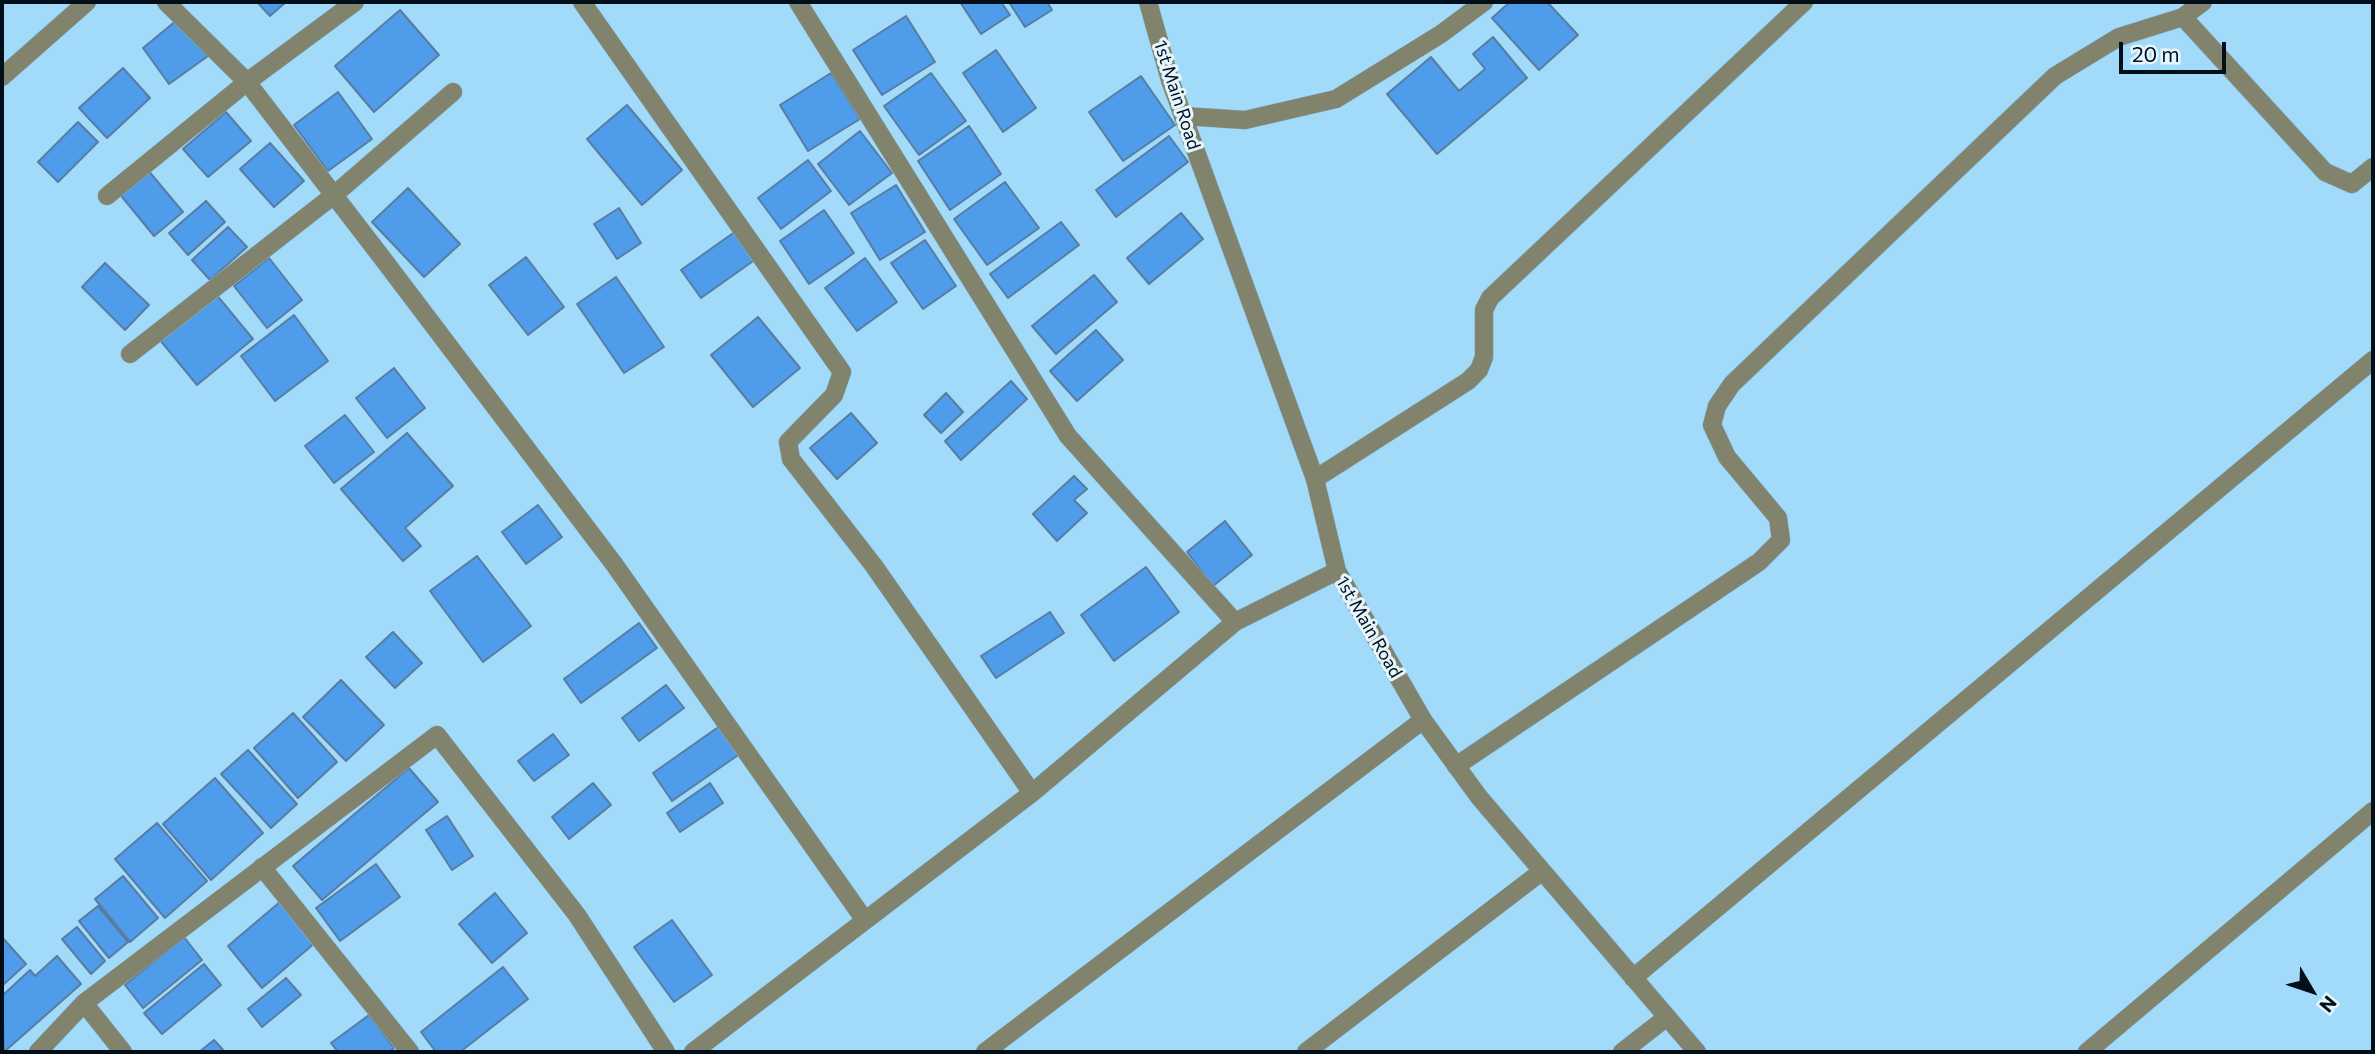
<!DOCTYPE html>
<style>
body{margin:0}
#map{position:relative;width:2375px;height:1054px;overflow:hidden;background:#a1dbf9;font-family:Commissioner,sans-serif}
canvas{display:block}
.frame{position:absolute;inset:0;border:4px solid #000f19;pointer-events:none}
.north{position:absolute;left:2277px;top:956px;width:70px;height:70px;-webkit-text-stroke:5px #e5f6ff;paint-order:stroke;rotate:129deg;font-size:19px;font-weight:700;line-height:28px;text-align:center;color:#000f19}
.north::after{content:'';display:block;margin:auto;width:24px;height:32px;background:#000f19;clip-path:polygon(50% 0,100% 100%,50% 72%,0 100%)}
.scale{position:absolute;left:2119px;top:42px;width:107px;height:32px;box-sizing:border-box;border:4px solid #000f19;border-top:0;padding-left:9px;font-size:21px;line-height:24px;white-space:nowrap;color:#000f19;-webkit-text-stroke:5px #e5f6ff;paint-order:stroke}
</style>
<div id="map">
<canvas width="2375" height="1054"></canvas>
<div class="frame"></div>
<div class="north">N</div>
<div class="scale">20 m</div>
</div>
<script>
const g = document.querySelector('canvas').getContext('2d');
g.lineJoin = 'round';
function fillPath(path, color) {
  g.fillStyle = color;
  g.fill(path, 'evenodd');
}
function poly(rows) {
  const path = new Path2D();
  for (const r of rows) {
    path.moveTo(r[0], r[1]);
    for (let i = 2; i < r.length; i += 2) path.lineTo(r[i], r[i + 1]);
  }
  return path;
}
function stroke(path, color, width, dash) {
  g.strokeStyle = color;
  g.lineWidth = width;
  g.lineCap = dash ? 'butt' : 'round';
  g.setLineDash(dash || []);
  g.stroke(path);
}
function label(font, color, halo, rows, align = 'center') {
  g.font = font + ' Commissioner,sans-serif';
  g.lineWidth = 6;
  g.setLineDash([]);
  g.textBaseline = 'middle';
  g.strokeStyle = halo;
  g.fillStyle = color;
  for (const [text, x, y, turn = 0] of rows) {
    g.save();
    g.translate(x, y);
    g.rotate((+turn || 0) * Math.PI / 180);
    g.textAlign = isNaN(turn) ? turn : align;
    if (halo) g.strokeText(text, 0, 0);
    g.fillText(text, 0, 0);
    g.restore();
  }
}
const building = poly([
 [257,2,286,2,270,16,257,2],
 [960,2,1001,2,1010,15,981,34,960,2],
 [1009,2,1047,2,1052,10,1025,27,1009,2],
 [1510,2,1547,2,1578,35,1539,70,1492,18,1510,2],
 [400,10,439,55,374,112,335,66,400,10],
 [906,16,935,62,882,95,853,50,906,16],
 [177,20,208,56,169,84,143,48,177,20],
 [1493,37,1527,78,1437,154,1387,94,1431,57,1459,91,1485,69,1473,54,1493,37],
 [996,50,1036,108,1003,132,963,73,996,50],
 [123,68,150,98,107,138,79,108,123,68],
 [831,73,860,119,808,151,780,105,831,73],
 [931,73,966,121,919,155,884,106,931,73],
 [1141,76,1175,125,1123,161,1089,112,1141,76],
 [338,92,372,139,328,171,294,125,338,92],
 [627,105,682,170,642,205,587,139,627,105],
 [226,112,251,141,208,177,183,149,226,112],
 [78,122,98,142,58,182,38,162,78,122],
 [969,126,1001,174,950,210,918,161,969,126],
 [860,131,892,173,849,205,818,164,860,131],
 [1169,136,1188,162,1116,217,1096,190,1169,136],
 [270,143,304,181,274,207,240,169,270,143],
 [808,160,831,191,781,229,758,198,808,160],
 [147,169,183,212,154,236,118,192,147,169],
 [1005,182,1039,228,987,265,954,219,1005,182],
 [896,185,925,232,880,260,851,213,896,185],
 [408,188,460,244,424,277,372,222,408,188],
 [206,201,225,222,188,255,169,233,206,201],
 [619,208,641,243,617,259,594,224,619,208],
 [824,210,854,253,809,284,780,241,824,210],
 [1181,213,1203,239,1149,284,1127,258,1181,213],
 [1061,222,1079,245,1008,298,990,274,1061,222],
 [228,227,247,247,210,280,192,260,228,227],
 [736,231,756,259,701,298,681,270,736,231],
 [925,240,956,286,923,309,891,263,925,240],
 [526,257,564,307,528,335,489,285,526,257],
 [269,258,302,300,267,328,234,286,269,258],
 [865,258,897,302,857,331,825,288,865,258],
 [105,263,149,305,125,330,82,287,105,263],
 [1094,275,1117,302,1056,354,1032,326,1094,275],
 [616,277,664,347,624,373,577,304,616,277],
 [215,293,253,339,197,385,160,340,215,293],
 [294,315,328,361,275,401,241,356,294,315],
 [758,317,800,368,753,407,711,355,758,317],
 [1096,330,1123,360,1077,401,1050,371,1096,330],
 [394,368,425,408,387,438,356,398,394,368],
 [1011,381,1027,399,961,460,945,441,1011,381],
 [946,393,963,412,941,433,924,415,946,393],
 [851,413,877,443,837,479,810,448,851,413],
 [345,415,374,452,334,483,305,446,345,415],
 [407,433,453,486,405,528,421,546,403,561,341,489,407,433],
 [1074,476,1087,489,1074,500,1087,513,1057,541,1033,514,1074,476],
 [538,505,562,537,526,564,502,532,538,505],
 [1225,521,1252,555,1213,586,1187,552,1225,521],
 [477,556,531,626,483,662,430,591,477,556],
 [1146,567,1179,612,1114,661,1081,615,1146,567],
 [1050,612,1064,633,996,678,981,656,1050,612],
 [639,623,657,648,581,703,564,679,639,623],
 [393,632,422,663,395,688,366,657,393,632],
 [341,680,384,725,346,761,303,717,341,680],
 [666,685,684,708,639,741,622,718,666,685],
 [293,713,337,762,298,798,254,748,293,713],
 [724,723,744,751,672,801,653,773,724,723],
 [553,734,569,755,534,781,518,761,553,734],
 [248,750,297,804,271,828,221,774,248,750],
 [409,768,438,802,322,900,293,866,409,768],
 [215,778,263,833,211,880,163,824,215,778],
 [593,783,611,805,569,839,552,817,593,783],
 [710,783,723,803,680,832,667,813,710,783],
 [447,816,473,856,452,870,426,830,447,816],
 [157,823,207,881,165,918,115,859,157,823],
 [376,864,400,897,340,941,316,908,376,864],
 [123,876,158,918,130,942,95,899,123,876],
 [495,893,527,933,492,963,459,924,495,893],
 [281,901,316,942,262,988,228,946,281,901],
 [98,906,128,942,109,958,79,921,98,906],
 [672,920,712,975,674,1002,634,947,672,920],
 [77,927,105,961,91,974,62,939,77,927],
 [2,937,26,964,2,986,2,937],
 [184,937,202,960,143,1008,125,985,184,937],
 [57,956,81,984,4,1052,2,996,30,970,35,976,57,956],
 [204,964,221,985,162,1034,144,1013,204,964],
 [503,967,528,999,460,1052,436,1052,421,1032,503,967],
 [286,978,301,995,262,1027,248,1009,286,978],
 [369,1015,394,1048,389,1052,338,1052,331,1043,369,1015],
 [214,1040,225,1052,199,1052,214,1040]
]);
fillPath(building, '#4e9cea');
stroke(building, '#587ca2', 2);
const street = poly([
 [166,2,247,82,383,259,614,564,864,919],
 [582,2,842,372,834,395,788,442,791,459,874,566,1032,793],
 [798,2,1068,436,1235,622],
 [1148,2,1170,80,1315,479,1337,571,1423,720,1479,797,1697,1052],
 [2183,17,2325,172,2352,184,2373,167],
 [2,77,87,2],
 [1183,116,1245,120,1336,99,1441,34,1484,2],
 [107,196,247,82,355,2],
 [130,354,334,195,453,92],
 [1315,479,1468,381,1479,370,1484,357,1484,310,1490,298,1804,2],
 [1456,766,1759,562,1781,540,1778,518,1727,457,1712,425,1717,406,1732,384,2055,76,2119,37,2183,17,2203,2],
 [262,867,410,1052],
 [1633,978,2373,360],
 [84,1003,123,1052],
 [38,1052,84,1003,437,735,577,915,666,1052],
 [693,1052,1032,793,1235,622,1337,571],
 [985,1052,1423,720],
 [1306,1052,1541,872],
 [1622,1052,1667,1017],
 [2087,1052,2373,811]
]);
stroke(street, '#84b6d1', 19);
stroke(street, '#82836d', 18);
label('18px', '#000f19', '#e5f6ff', [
 ["1st Main Road",1177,95,72],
 ["1st Main Road",1369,627,60]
]);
</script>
